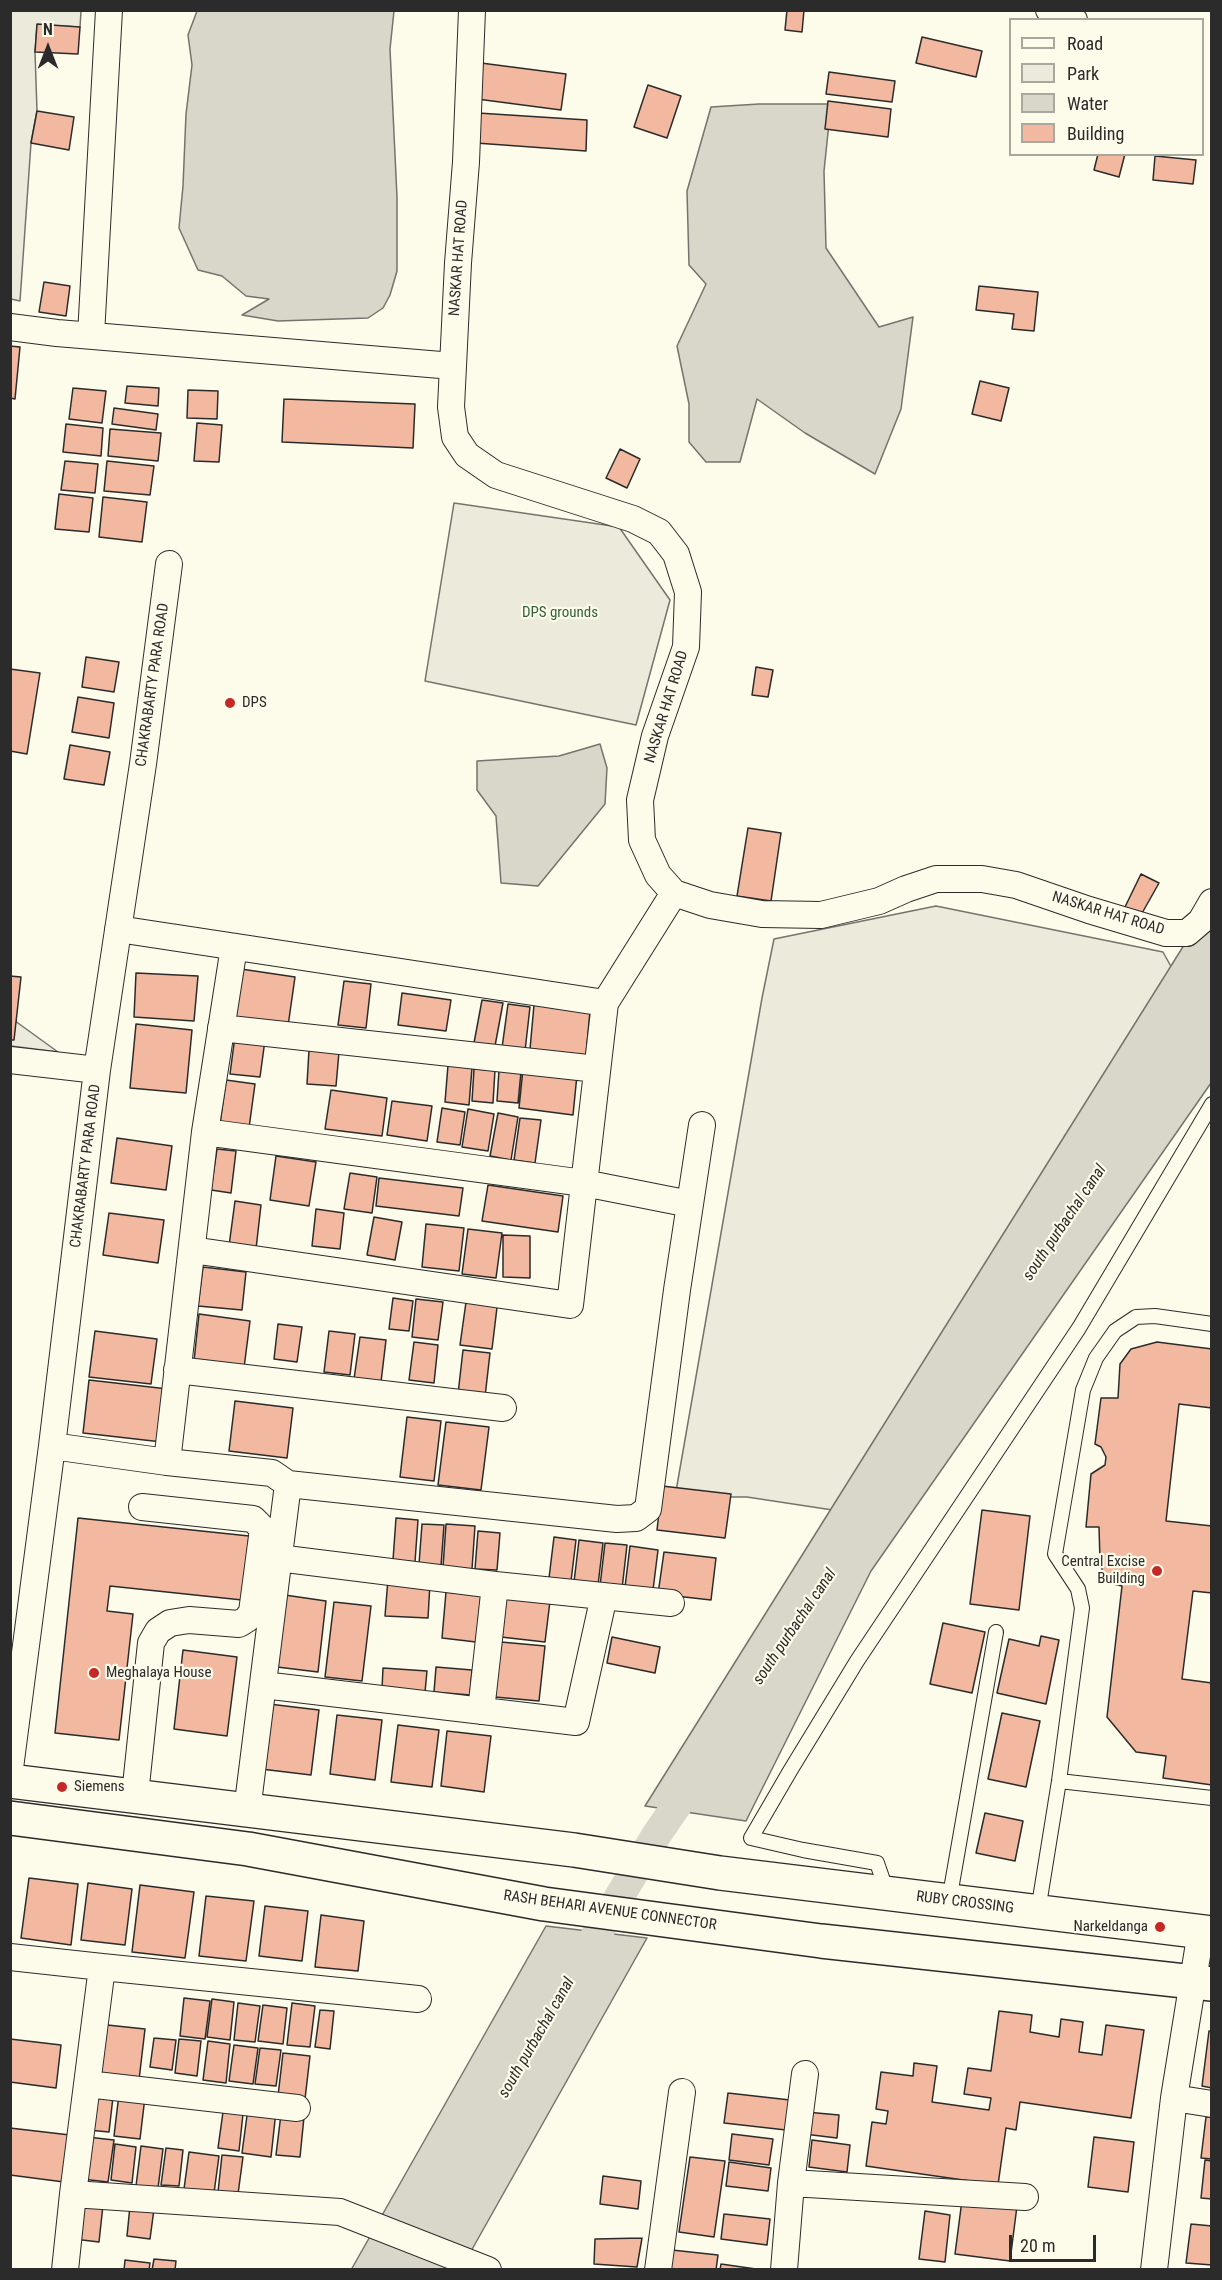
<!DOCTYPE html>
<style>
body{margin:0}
#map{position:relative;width:1222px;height:2280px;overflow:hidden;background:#fdfbea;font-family:"Roboto Condensed",sans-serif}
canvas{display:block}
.frame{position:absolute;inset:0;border:12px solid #2b2b2b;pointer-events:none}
.legend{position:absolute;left:1009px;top:18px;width:195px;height:138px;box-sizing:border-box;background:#fdfbea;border:2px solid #a9a89e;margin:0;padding:8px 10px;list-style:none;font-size:18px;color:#2b2b2b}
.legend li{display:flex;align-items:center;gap:12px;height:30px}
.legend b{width:30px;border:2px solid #a9a89e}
.north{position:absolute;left:18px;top:18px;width:60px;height:60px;-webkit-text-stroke:4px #fdfbea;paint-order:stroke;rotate:0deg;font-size:16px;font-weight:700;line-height:24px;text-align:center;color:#2b2b2b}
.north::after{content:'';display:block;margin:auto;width:21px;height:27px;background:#2b2b2b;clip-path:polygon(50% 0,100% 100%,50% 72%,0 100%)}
.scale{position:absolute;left:1009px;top:2235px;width:87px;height:27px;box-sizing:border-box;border:3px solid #2b2b2b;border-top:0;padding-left:8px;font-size:18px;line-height:21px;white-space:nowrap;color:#2b2b2b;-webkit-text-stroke:4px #fdfbea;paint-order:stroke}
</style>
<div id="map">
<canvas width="1222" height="2280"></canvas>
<div class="frame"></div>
<ul class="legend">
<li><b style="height:8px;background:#fdfbea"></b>Road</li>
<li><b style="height:16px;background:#ecebdb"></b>Park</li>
<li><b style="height:16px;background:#d8d7c9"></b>Water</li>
<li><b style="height:16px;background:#f2b8a0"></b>Building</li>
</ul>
<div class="north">N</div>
<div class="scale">20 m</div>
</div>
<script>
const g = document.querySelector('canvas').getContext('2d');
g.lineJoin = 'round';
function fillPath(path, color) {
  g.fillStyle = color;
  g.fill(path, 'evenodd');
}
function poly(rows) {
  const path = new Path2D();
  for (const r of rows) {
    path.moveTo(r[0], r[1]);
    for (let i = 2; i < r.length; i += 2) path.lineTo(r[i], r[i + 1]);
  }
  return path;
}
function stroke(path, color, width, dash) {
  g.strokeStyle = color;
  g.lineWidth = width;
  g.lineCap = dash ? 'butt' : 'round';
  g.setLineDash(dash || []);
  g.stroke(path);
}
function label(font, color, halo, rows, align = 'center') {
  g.font = font + ' "Roboto Condensed",sans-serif';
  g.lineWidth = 4.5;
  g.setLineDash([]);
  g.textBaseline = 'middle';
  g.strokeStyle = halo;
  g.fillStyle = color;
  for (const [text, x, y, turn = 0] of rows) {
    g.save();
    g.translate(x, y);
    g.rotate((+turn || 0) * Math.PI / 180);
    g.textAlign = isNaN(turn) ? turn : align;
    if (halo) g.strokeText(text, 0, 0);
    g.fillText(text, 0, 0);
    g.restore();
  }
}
const green = poly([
 [11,11,81,11,80,27,37,25,35,52,37,111,31,143,20,301,11,299,11,11],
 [454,503,619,527,670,600,636,725,425,681,454,503],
 [936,906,1163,952,1201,1021,872,1516,747,1497,675,1497,762,998,774,939,936,906],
 [11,1018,58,1052,11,1046,11,1018]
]);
fillPath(green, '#ecebdb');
stroke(green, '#74746e', 1.5);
const water = poly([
 [197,11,394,11,390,49,397,197,397,271,390,295,383,308,368,318,278,321,242,315,269,299,246,296,222,276,198,270,179,228,183,186,186,114,192,65,188,35,197,11],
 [759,104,831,104,824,171,826,248,879,327,913,317,901,409,875,474,805,433,757,399,740,462,706,462,689,442,689,404,677,346,706,284,689,265,687,191,711,107,759,104],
 [600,744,607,768,605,804,538,886,501,883,496,816,477,790,477,761,559,756,600,744],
 [1211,902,1211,1083,871,1571,746,1821,645,1806,1211,902],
 [546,1926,647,1938,461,2269,351,2270,546,1926]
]);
fillPath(water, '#d8d7c9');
stroke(water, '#74746e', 1.5);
stroke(poly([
 [577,1967,657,1834,697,1776]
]), '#d8d7c9', 30);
const building = poly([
 [787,10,804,10,802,32,785,30,787,10],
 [37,24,80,27,78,54,35,52,37,24],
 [922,37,982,51,976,77,916,63,922,37],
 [481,63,566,74,561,110,477,99,481,63],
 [829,72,895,81,892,102,826,94,829,72],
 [648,85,681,96,667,138,634,127,648,85],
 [828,101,891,109,888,137,825,129,828,101],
 [37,111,74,117,69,150,31,143,37,111],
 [478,113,587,120,586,151,476,143,478,113],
 [1098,154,1125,154,1119,177,1094,170,1098,154],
 [1155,156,1196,160,1193,184,1153,180,1155,156],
 [44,282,70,286,66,316,39,312,44,282],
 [979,286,1038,292,1034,331,1012,329,1014,314,976,310,979,286],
 [10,346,20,347,15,399,10,398,10,346],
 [980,381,1009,388,1001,421,972,414,980,381],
 [127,386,159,388,158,406,125,403,127,386],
 [73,388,106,391,102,423,69,419,73,388],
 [188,390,218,391,217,419,187,418,188,390],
 [284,399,415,404,413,448,282,442,284,399],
 [114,408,158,414,156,430,112,424,114,408],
 [197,423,222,425,219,462,194,461,197,423],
 [66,424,103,428,101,456,63,452,66,424],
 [110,429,161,433,158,461,108,456,110,429],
 [620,449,640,459,627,488,606,478,620,449],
 [65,461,98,464,95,493,61,490,65,461],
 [107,461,154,466,150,495,104,491,107,461],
 [59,494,93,498,89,532,55,529,59,494],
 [103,497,147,502,142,542,99,537,103,497],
 [86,657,119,662,114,692,82,687,86,657],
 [756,667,773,670,768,697,752,695,756,667],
 [10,669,40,673,27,754,10,751,10,669],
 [78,697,114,703,109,738,72,732,78,697],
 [70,745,110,752,104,785,64,779,70,745],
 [748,828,781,833,771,901,737,896,748,828],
 [1141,874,1159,883,1141,915,1124,909,1141,874],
 [241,969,295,977,287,1033,233,1026,241,969],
 [136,973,198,976,194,1021,134,1017,136,973],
 [10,976,21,977,14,1040,10,1040,10,976],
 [344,981,371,984,366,1028,338,1025,344,981],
 [402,993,451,1000,446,1031,398,1025,402,993],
 [482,1000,503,1003,495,1046,474,1043,482,1000],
 [508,1004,530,1007,525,1051,502,1048,508,1004],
 [534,1005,590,1011,586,1055,530,1049,534,1005],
 [136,1024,192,1030,186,1093,130,1088,136,1024],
 [235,1036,265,1040,260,1077,230,1074,235,1036],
 [309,1050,339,1052,336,1086,307,1084,309,1050],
 [448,1065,472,1068,469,1105,445,1102,448,1065],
 [474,1069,495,1070,493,1103,472,1101,474,1069],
 [523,1069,577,1075,573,1115,519,1108,523,1069],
 [499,1070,521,1072,518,1103,497,1101,499,1070],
 [226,1080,255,1084,249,1128,220,1124,226,1080],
 [331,1090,387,1098,382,1136,325,1129,331,1090],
 [392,1101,432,1106,427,1141,387,1135,392,1101],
 [442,1108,465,1112,460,1145,437,1142,442,1108],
 [468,1109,494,1114,488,1151,462,1147,468,1109],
 [498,1113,518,1117,511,1160,490,1156,498,1113],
 [520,1118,541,1120,535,1163,514,1160,520,1118],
 [117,1138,172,1146,166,1190,111,1183,117,1138],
 [217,1149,236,1151,231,1193,211,1190,217,1149],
 [276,1156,316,1162,309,1206,270,1200,276,1156],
 [350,1173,377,1177,372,1213,344,1209,350,1173],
 [379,1178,463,1188,459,1216,376,1206,379,1178],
 [488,1185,563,1196,558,1232,482,1221,488,1185],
 [235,1201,261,1205,256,1249,229,1246,235,1201],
 [316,1209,344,1213,340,1249,312,1246,316,1209],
 [109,1213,164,1220,158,1263,103,1255,109,1213],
 [374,1217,402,1222,395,1260,367,1255,374,1217],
 [426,1224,464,1228,459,1271,422,1267,426,1224],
 [468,1229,502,1233,496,1278,462,1274,468,1229],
 [503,1235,530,1236,530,1278,503,1277,503,1235],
 [203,1267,246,1272,242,1310,198,1306,203,1267],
 [467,1295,498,1299,492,1349,460,1345,467,1295],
 [393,1298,413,1301,409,1331,389,1329,393,1298],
 [416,1299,443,1302,438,1340,412,1337,416,1299],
 [199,1314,250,1321,244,1368,194,1361,199,1314],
 [278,1324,302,1327,297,1362,274,1359,278,1324],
 [95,1331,157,1339,151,1384,89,1377,95,1331],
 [329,1331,355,1334,350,1375,324,1372,329,1331],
 [360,1337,386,1340,381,1382,354,1379,360,1337],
 [414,1342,438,1345,434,1383,409,1380,414,1342],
 [1157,1342,1212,1349,1212,1408,1179,1404,1166,1521,1212,1526,1212,1593,1193,1591,1182,1679,1212,1683,1212,1785,1163,1778,1166,1756,1136,1752,1107,1717,1122,1586,1105,1582,1100,1561,1099,1527,1086,1527,1091,1474,1105,1465,1106,1457,1101,1447,1095,1444,1101,1398,1118,1398,1120,1364,1131,1349,1157,1342],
 [463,1350,490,1353,485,1397,458,1394,463,1350],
 [89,1380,168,1389,162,1442,83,1433,89,1380],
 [235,1401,293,1408,287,1458,229,1451,235,1401],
 [407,1417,441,1421,434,1481,400,1477,407,1417],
 [446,1422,489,1427,481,1490,438,1485,446,1422],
 [662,1486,731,1494,725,1538,657,1530,662,1486],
 [982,1510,1030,1516,1019,1610,970,1604,982,1510],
 [78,1518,249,1536,242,1600,110,1586,107,1611,133,1614,119,1740,55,1733,78,1518],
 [396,1518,418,1520,415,1562,393,1560,396,1518],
 [422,1524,444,1525,441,1566,419,1564,422,1524],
 [446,1524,475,1526,472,1569,443,1567,446,1524],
 [478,1531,500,1533,497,1570,475,1569,478,1531],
 [554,1537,576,1540,571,1581,549,1578,554,1537],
 [579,1540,603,1543,598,1585,574,1582,579,1540],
 [605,1543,627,1545,622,1589,600,1586,605,1543],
 [630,1546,658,1550,652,1598,624,1595,630,1546],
 [664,1552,716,1558,711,1600,658,1594,664,1552],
 [388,1579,430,1583,428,1618,385,1616,388,1579],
 [446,1592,481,1595,476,1642,442,1638,446,1592],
 [278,1594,326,1601,318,1672,269,1666,278,1594],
 [506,1596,550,1601,545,1642,501,1637,506,1596],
 [334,1602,371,1606,362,1681,325,1677,334,1602],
 [943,1623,985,1632,972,1693,930,1684,943,1623],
 [1041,1636,1059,1640,1046,1704,997,1693,1009,1639,1039,1646,1041,1636],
 [612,1637,660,1647,655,1673,607,1663,612,1637],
 [501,1642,545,1646,539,1701,495,1697,501,1642],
 [183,1650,237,1657,227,1736,174,1729,183,1650],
 [436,1667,472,1670,470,1695,434,1692,436,1667],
 [383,1668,427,1671,425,1692,382,1689,383,1668],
 [269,1704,319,1710,311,1775,261,1769,269,1704],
 [1002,1713,1040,1721,1026,1787,988,1779,1002,1713],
 [337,1715,382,1720,375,1780,330,1774,337,1715],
 [398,1725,439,1730,432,1787,391,1782,398,1725],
 [447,1731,491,1736,484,1792,441,1786,447,1731],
 [985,1813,1023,1821,1015,1861,976,1853,985,1813],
 [29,1878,78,1884,71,1945,21,1938,29,1878],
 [88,1883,132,1889,125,1945,81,1940,88,1883],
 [140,1885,194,1892,185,1958,132,1952,140,1885],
 [206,1896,254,1901,246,1961,199,1956,206,1896],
 [265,1906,308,1911,302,1961,259,1956,265,1906],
 [321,1915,364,1921,358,1971,315,1967,321,1915],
 [184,1998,210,2001,205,2039,180,2036,184,1998],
 [212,1999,234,2002,230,2040,207,2037,212,1999],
 [238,2003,260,2006,255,2042,234,2040,238,2003],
 [292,2003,315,2006,310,2047,287,2045,292,2003],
 [263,2005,287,2008,283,2044,258,2041,263,2005],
 [320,2010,334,2011,330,2049,315,2047,320,2010],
 [999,2011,1032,2015,1030,2032,1059,2037,1061,2019,1083,2022,1079,2052,1102,2055,1106,2025,1144,2030,1131,2118,1020,2102,1016,2130,1006,2128,998,2185,866,2166,872,2122,886,2124,888,2111,876,2109,881,2072,913,2076,914,2063,937,2066,932,2102,989,2110,991,2098,964,2094,968,2068,991,2071,999,2011],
 [98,2024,145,2029,139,2080,92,2074,98,2024],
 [1209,2031,1212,2031,1212,2088,1202,2086,1209,2031],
 [154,2038,176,2040,172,2070,150,2067,154,2038],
 [10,2039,61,2045,56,2088,10,2082,10,2039],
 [179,2039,201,2041,197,2076,175,2073,179,2039],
 [208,2041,230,2044,226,2083,203,2080,208,2041],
 [234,2045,258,2048,253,2084,229,2081,234,2045],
 [260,2048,281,2050,276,2086,255,2084,260,2048],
 [283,2053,310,2056,305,2099,278,2096,283,2053],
 [728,2093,790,2100,786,2130,724,2123,728,2093],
 [119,2094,145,2097,140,2139,114,2136,119,2094],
 [93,2095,113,2097,109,2132,88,2130,93,2095],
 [248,2108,276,2111,271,2157,242,2153,248,2108],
 [223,2112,243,2114,239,2151,218,2148,223,2112],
 [806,2112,839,2115,837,2138,804,2134,806,2112],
 [281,2114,304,2117,300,2157,276,2155,281,2114],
 [1206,2117,1212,2117,1212,2159,1201,2158,1206,2117],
 [10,2128,70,2135,64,2182,10,2175,10,2128],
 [732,2134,773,2139,769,2165,729,2160,732,2134],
 [87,2137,114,2140,108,2182,82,2179,87,2137],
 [1094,2137,1134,2142,1128,2192,1088,2187,1094,2137],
 [812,2140,850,2145,847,2172,809,2167,812,2140],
 [115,2144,136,2147,132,2183,111,2180,115,2144],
 [141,2146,163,2149,158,2188,136,2186,141,2146],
 [166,2148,183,2150,179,2186,161,2185,166,2148],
 [189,2152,219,2156,214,2193,184,2189,189,2152],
 [222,2155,243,2157,238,2194,218,2192,222,2155],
 [690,2157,725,2161,714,2237,679,2232,690,2157],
 [1205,2160,1212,2161,1212,2199,1201,2198,1205,2160],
 [729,2162,771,2168,768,2191,726,2186,729,2162],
 [603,2176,641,2181,638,2209,600,2204,603,2176],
 [962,2200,1017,2206,1010,2261,955,2254,962,2200],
 [78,2202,103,2205,99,2242,74,2239,78,2202],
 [130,2206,154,2209,150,2239,127,2236,130,2206],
 [925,2211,950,2215,945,2262,919,2259,925,2211],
 [724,2214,770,2219,767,2245,721,2239,724,2214],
 [1191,2224,1212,2226,1212,2265,1186,2263,1191,2224],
 [642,2238,637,2267,594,2264,595,2239,642,2238],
 [672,2250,718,2255,716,2270,670,2270,672,2250],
 [154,2259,176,2261,175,2270,152,2270,154,2259],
 [125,2260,150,2263,149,2270,124,2270,125,2260],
 [721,2264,763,2270,720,2270,721,2264]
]);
fillPath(building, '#f2b8a0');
stroke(building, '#2b2b2b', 1.5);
const service = poly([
 [1059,1781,1212,1798],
 [887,1892,877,1863,803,1850,751,1838,790,1771,857,1661,1079,1328,1212,1104],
 [949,1901,996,1632],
 [1038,1911,1059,1781,1082,1608,1078,1589,1055,1554,1083,1390,1096,1358,1115,1331,1136,1317,1155,1316,1212,1324]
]);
const minor = poly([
 [472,10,466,162,458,263,451,407,455,437,467,455,496,475,633,519,659,532,676,554,688,592,686,647,655,736,640,800,642,840,658,875,674,893,710,905,762,914,821,915,879,901,906,889,936,879,982,879,1016,885,1089,910,1166,933,1187,933,1201,921,1212,902],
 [1049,10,1074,20],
 [10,327,57,333,453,366],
 [91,335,109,10],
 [118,929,605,1003],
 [221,1028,597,1069],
 [10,1060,97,1070],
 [205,1132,584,1183,690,1204],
 [192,1250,570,1305,605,1003,674,893],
 [177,1370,503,1408],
 [52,1446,167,1462,272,1473,288,1484,247,1811],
 [167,1462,205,1132,234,947],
 [288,1484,617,1519,636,1518,648,1509,677,1290,702,1125],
 [278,1558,495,1585,671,1603],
 [263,1685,576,1722,604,1596],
 [481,1711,495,1585],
 [10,1768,52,1446,97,1070,143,764,169,564],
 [135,1795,151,1643,158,1631,170,1623,189,1620,239,1624,247,1619,252,1612,263,1529,253,1519,142,1507],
 [10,1957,102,1967,73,2194,65,2270],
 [102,1967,418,1999],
 [87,2084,297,2108],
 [1174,2098,1212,2104],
 [791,2183,1025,2197],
 [73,2194,340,2212,488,2270],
 [658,2270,682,2092],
 [784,2270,791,2183,805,2074],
 [1154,2270,1174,2098,1201,1931]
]);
const primary = poly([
 [10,1781,574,1850,720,1873,1212,1933],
 [10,1818,248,1849,544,1904,821,1941,1212,1984]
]);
stroke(service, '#2b2b2b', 16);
stroke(minor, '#2b2b2b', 28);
stroke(primary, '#2b2b2b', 36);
stroke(service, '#fdfbea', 14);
stroke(minor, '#fdfbea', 26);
stroke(primary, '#fdfbea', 33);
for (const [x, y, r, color] of [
 [230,703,6,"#c62828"],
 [1157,1571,6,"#c62828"],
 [94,1673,6,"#c62828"],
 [62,1787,6,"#c62828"],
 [1160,1927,6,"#c62828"]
]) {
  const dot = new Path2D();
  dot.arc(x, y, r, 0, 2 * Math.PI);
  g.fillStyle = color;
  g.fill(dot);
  stroke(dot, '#fdfbea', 2);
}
label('15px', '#2b2b2b', '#fdfbea', [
 ["NASKAR HAT ROAD",459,258,-86],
 ["CHAKRABARTY PARA ROAD",153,685,-82],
 ["NASKAR HAT ROAD",667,707,-73],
 ["NASKAR HAT ROAD",1108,914,17],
 ["CHAKRABARTY PARA ROAD",86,1166,-83],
 ["RUBY CROSSING",965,1903,7],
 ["RASH BEHARI AVENUE CONNECTOR",610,1911,8]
]);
label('15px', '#34623c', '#fdfbea', [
 ["DPS grounds",560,613]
]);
label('15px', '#2b2b2b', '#fdfbea', [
 ["DPS",242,703],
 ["Central Excise",1145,1562,"right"],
 ["Building",1145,1579,"right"],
 ["Meghalaya House",106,1673],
 ["Siemens",74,1787],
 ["Narkeldanga",1148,1927,"right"]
], 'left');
label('italic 16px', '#2b2b2b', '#fdfbea', [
 ["south purbachal canal",1065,1223,-56],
 ["south purbachal canal",795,1627,-56],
 ["south purbachal canal",537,2038,-60]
]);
</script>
